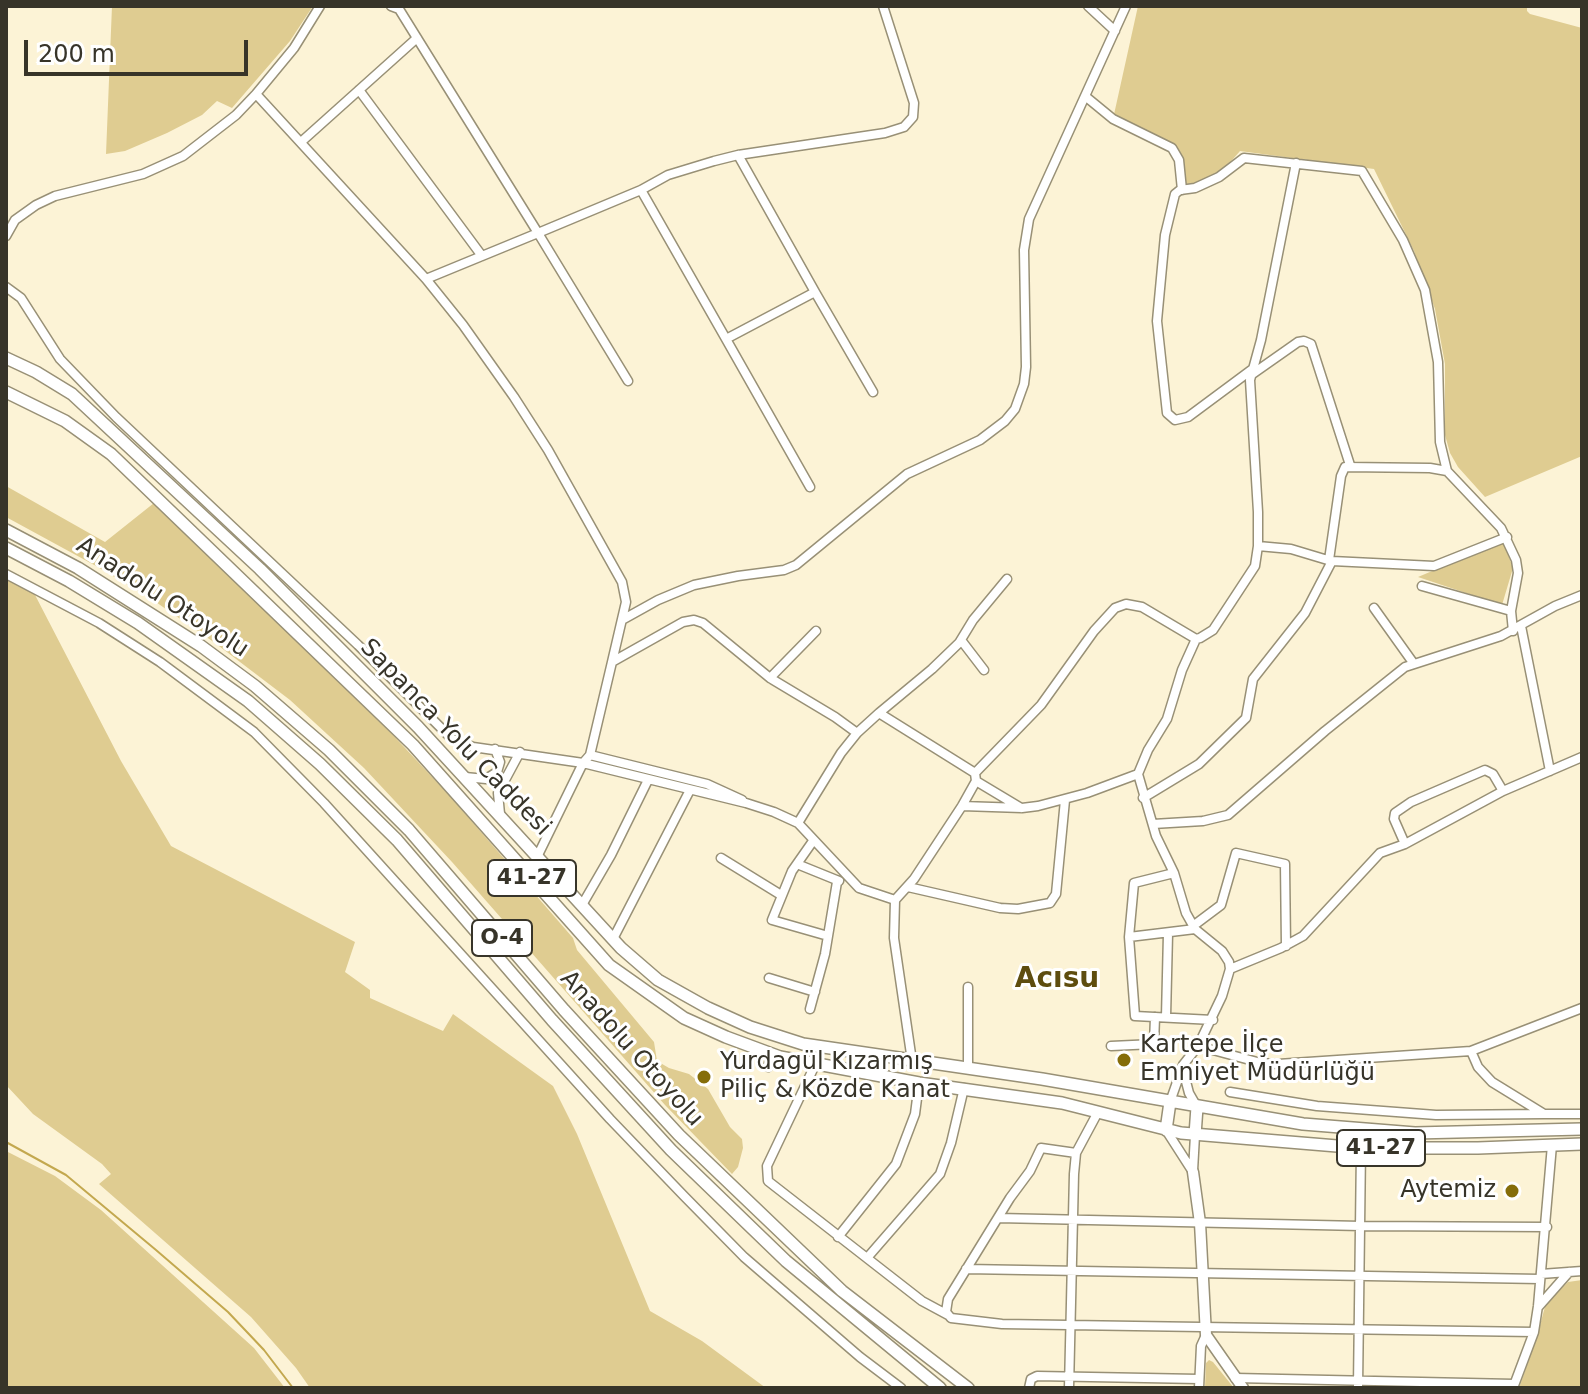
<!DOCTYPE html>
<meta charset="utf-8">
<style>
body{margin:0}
#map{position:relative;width:1588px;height:1394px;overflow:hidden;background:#fcf3d6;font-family:"DejaVu Sans",sans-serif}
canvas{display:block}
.frame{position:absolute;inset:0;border:8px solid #373429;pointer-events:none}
.scale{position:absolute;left:24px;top:40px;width:224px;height:36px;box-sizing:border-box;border:4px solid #373429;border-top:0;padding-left:10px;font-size:24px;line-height:28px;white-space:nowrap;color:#373429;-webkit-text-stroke:6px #fff;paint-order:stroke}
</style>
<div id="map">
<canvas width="1588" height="1394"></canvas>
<div class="frame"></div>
<div class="scale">200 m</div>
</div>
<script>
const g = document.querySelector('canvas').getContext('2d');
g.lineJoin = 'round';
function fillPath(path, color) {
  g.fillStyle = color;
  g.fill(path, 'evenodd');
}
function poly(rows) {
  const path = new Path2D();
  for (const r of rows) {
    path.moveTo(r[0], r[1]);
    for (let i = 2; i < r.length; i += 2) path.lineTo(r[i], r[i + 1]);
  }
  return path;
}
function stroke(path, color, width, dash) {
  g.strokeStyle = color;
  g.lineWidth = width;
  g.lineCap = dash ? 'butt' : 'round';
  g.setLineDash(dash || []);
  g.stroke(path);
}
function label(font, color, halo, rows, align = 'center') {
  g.font = font + ' "DejaVu Sans",sans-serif';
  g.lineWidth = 6;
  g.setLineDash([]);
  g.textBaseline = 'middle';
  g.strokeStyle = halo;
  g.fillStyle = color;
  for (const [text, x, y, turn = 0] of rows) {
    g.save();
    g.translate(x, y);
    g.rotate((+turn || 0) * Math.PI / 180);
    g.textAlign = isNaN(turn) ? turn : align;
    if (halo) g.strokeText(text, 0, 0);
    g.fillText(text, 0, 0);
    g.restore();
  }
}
fillPath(poly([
 [112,6,313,6,290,41,232,108,217,101,202,115,167,133,125,151,106,154],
 [1138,6,1527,6,1527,11,1530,14,1582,28,1582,456,1485,497,1458,467,1450,453,1445,435,1445,364,1435,309,1414,251,1374,169,1240,151,1220,174,1192,186,1182,185,1177,153,1113,119],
 [6,486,105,542,154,503,392,734,448,794,573,938,577,950,654,1042,657,1061,669,1068,689,1074,708,1089,730,1127,742,1139,743,1148,738,1167,732,1174,665,1105,452,862,364,768,290,700,215,643,150,598,96,566,6,517],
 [1503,541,1513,568,1502,605,1418,577],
 [6,579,34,593,121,761,171,846,355,942,345,972,370,990,370,998,443,1031,453,1014,553,1086,577,1134,650,1311,702,1341,766,1388,310,1388,296,1368,251,1317,99,1184,111,1174,102,1164,33,1114,6,1085],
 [6,1151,55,1176,101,1210,254,1348,285,1388,6,1388],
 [1582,1280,1582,1388,1519,1388,1536,1340,1546,1303,1568,1282],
 [1209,1360,1213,1362,1234,1388,1205,1388,1206,1363]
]), '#dfcc91');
stroke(poly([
 [6,1142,66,1175,156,1250,228,1312,264,1350,293,1388]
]), '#c3a84f', 2);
const minor = poly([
 [391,6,399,9,538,233,641,190,668,175,714,161,738,155,885,133,904,127,913,117,914,103,883,6],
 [1088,6,1115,31],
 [359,90,482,256],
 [256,94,426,279],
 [1085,96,1113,119,1172,148,1179,160,1182,190],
 [301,142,417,38],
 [641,190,726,339,815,292,738,155],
 [6,236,15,220,36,205,55,196,143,174,183,156,236,115,256,94,294,48,320,6],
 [6,287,21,298,60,359,116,417,358,645,452,739,473,747,583,763,746,803,774,812,798,823,859,888,895,900],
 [815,292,873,392],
 [726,339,810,487],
 [1254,368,1188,417,1175,420,1167,413,1157,321,1165,235,1175,194,1180,190,1195,188,1219,177,1244,158,1362,171,1403,240,1425,290,1438,362,1440,442,1447,471,1501,528,1516,560,1518,573,1511,611,1513,631],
 [1251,375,1298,342,1304,341,1311,344,1350,465],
 [1258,546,1291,549,1331,561],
 [1329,560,1341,476,1345,467,1430,468,1447,471],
 [6,574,99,623,160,662,254,732,324,803,610,1119,684,1196,744,1257,860,1357,901,1388],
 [1422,586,1511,611],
 [1374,608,1414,664],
 [622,620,658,600,694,585,738,576,784,570,796,565,907,474,980,440,1005,421,1015,409,1024,384,1026,367,1024,250,1029,219,1126,6],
 [1521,626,1550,771],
 [961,640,984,670],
 [612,662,626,602,622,582,548,450,514,397,463,325,426,279,538,233,628,381],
 [770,678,816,631],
 [879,713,932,669,959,643,973,620,1007,579],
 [590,755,707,784,742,800],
 [1138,774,1148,750,1167,719,1182,670,1196,639],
 [465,777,486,779,497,772,500,762,495,749],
 [976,781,1021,808],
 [1143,798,1199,764,1246,718,1253,679,1305,613,1332,561,1434,566,1507,537],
 [962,806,1022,808,1038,806,1087,793,1138,774,1156,836,1174,873,1186,913,1195,929,1222,951,1229,962,1230,969,1222,996,1198,1046],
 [500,814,498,793,520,752],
 [798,823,841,753,857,733,879,713,975,773],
 [1153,824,1203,821,1228,815,1325,731,1405,667,1501,636,1555,606,1582,595],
 [813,841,792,871,772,920,828,936],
 [1405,844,1394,819,1395,813,1411,802,1485,770,1493,774,1503,791],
 [537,857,583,763,590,755,612,662,683,622,694,620,703,623,770,678,835,717,857,733],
 [721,858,781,895],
 [797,864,839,881],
 [908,887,1000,908,1018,909,1050,903,1056,894,1065,800],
 [582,905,611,855,648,780],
 [1193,926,1221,905,1236,853,1285,864,1286,946],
 [1195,929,1129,937,1135,1016,1213,1020],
 [1129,937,1134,883,1174,873],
 [613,939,690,790],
 [1230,969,1281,948,1303,936,1380,853,1405,844,1503,791,1582,757],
 [769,978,815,992],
 [810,1009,825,954,837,882],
 [1166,1017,1168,934],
 [1111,1046,1154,1044,1155,1017],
 [1471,1051,1478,1067,1492,1082,1544,1114,1582,1114],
 [912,1061,894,938,895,900,914,879,962,806,976,781,975,773,1041,705,1094,631,1115,608,1126,604,1142,607,1196,639,1200,638,1213,630,1255,566,1258,546,1258,512,1250,380,1261,340,1296,163],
 [815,1065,767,1166,768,1181,922,1301,948,1315],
 [768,1067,771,1054],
 [968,1069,968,987],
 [1183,1070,1189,1093,1197,1107],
 [1230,1092,1317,1106,1436,1115,1544,1114],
 [1170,1102,1183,1065,1198,1046,1261,1063,1278,1064,1471,1051,1582,1008],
 [1166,1130,1193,1172],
 [1076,1153,1041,1148,1030,1171,1010,1198,948,1299,946,1312,951,1318,1002,1324,1534,1332],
 [1193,1171,1195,1135],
 [998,1218,1361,1226,1547,1227],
 [838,1237,896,1164,915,1114,919,1083],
 [867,1258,940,1174,951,1143,964,1088],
 [966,1269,1540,1279],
 [1541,1274,1582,1271],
 [1539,1306,1569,1272],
 [1235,1378,1514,1384],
 [1358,1387,1361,1148],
 [1029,1388,1031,1379,1037,1376,1199,1379],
 [1069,1388,1074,1174,1076,1153,1098,1112],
 [1199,1388,1201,1346,1206,1335],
 [1513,1388,1534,1332,1538,1306,1552,1145]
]);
const major = poly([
 [1193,1172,1200,1223,1206,1335,1243,1388]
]);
const highway = poly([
 [6,358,36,372,72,394,145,462,260,569,418,727,621,948,658,980,708,1008,750,1027,803,1044,1042,1079,1303,1124,1415,1133,1582,1129],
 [6,392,65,421,111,454,413,745,609,965,684,1018,726,1037,780,1057,919,1083,1062,1103,1181,1133,1361,1148,1478,1148,1582,1144],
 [6,530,78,568,201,646,255,686,329,750,409,830,564,1010,679,1135,842,1291,968,1388],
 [6,548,69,581,138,623,248,701,320,764,397,840,552,1020,671,1150,786,1261,940,1388],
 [1166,1130,1170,1102],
 [1195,1135,1197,1107]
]);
stroke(minor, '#989076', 11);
stroke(major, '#989076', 13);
stroke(highway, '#989076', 14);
stroke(minor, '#fff', 8);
stroke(major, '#fff', 10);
stroke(highway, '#fff', 11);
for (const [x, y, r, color] of [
 [1124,1060,8,"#856d0a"],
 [704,1077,8,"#856d0a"],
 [1512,1191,8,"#856d0a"]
]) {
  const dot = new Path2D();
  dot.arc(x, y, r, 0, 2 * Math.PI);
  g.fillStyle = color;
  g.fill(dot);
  stroke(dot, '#fff', 3);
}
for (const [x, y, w] of [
 [532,878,88],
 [502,938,60],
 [1381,1148,88]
]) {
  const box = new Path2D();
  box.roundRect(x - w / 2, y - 18, w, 36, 6);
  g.fillStyle = '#fff';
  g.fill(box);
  stroke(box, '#373429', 2);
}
label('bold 22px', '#373429', null, [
 ["41-27",532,878],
 ["O-4",502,938],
 ["41-27",1381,1148]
]);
label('24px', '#373429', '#fff', [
 ["Anadolu Otoyolu",162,598,33],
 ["Sapanca Yolu Caddesi",455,738,46],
 ["Anadolu Otoyolu",631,1049,48]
]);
label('24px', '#373429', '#fff', [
 ["Kartepe İlçe",1140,1046],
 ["Emniyet Müdürlüğü",1140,1074],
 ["Yurdagül Kızarmış",720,1063],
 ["Piliç & Közde Kanat",720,1091],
 ["Aytemiz",1496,1191,"right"]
], 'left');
label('bold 28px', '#5e4d0f', '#fff', [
 ["Acısu",1057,980]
]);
</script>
